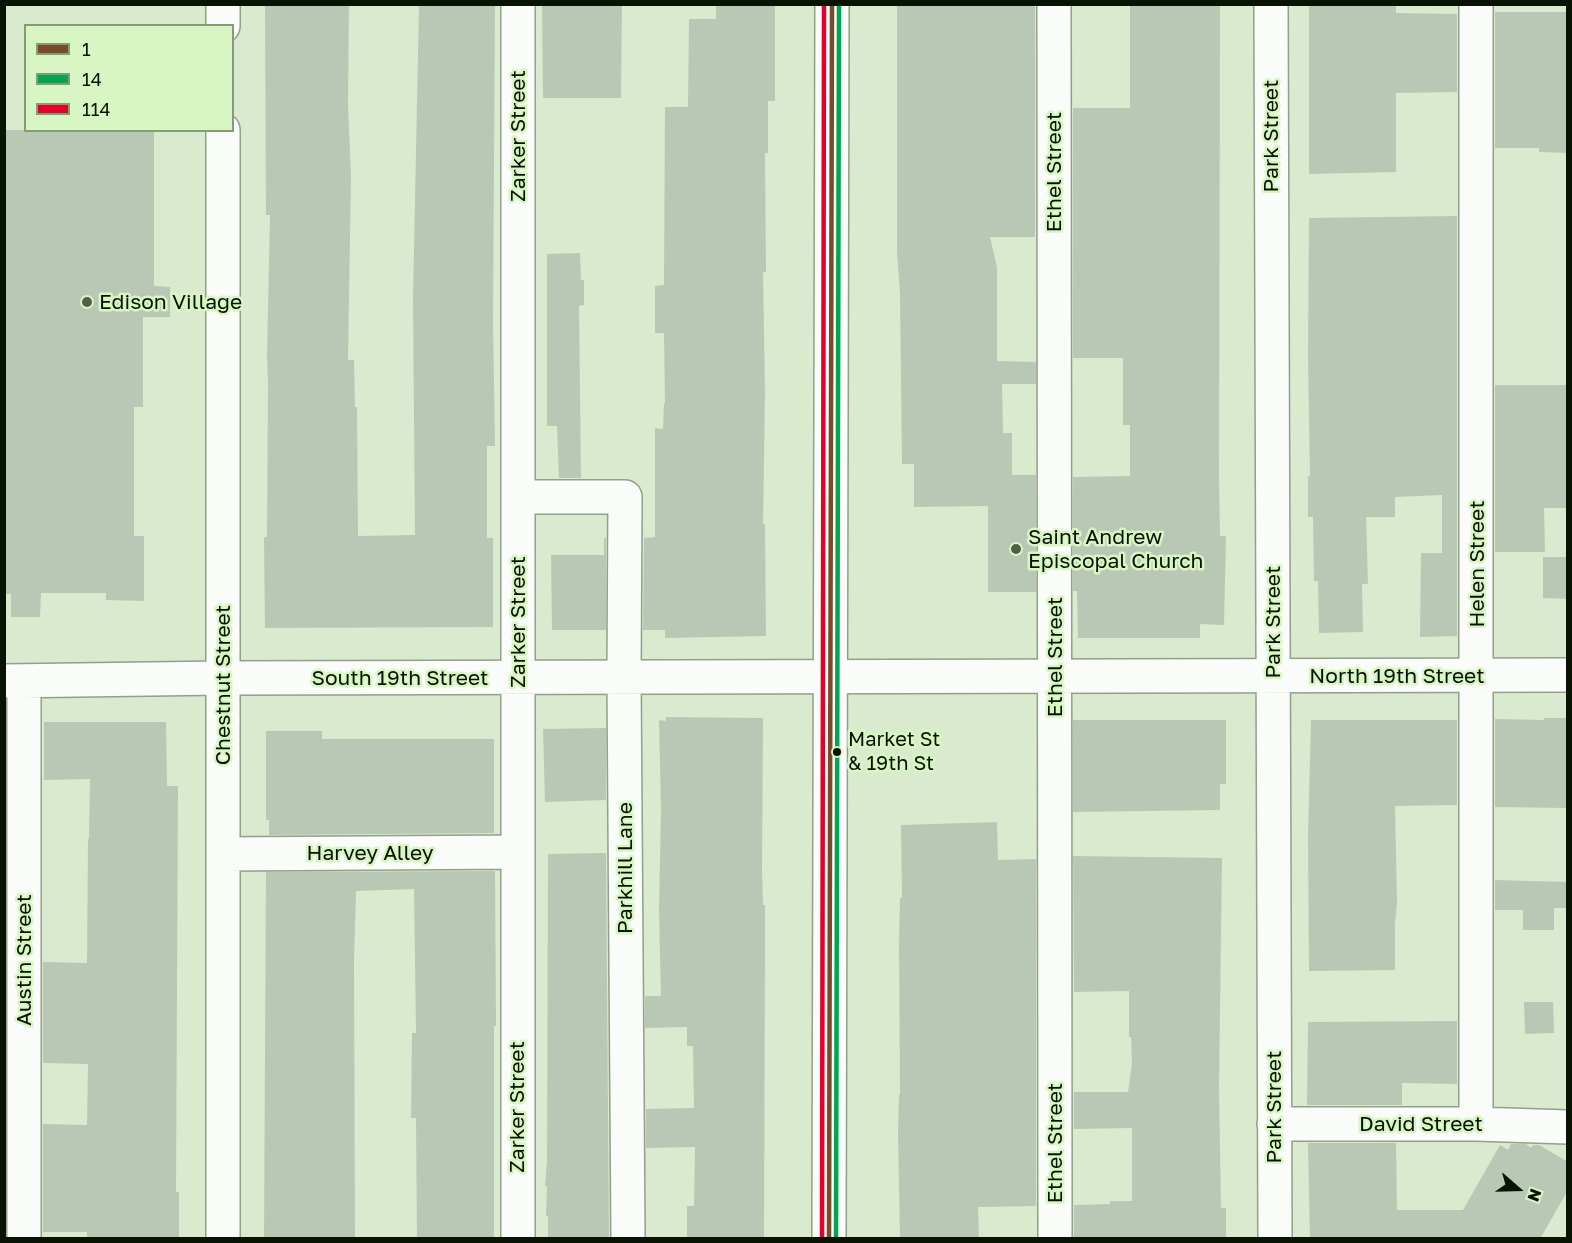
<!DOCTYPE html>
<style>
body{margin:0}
#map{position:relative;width:1572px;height:1243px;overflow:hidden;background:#daeacf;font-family:"Golos Text",sans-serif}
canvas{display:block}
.frame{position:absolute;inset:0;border:6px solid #091303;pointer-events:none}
.legend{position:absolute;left:24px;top:24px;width:210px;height:108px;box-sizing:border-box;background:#d7f6c3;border:2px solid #859b76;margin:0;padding:8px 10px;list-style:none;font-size:18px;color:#091303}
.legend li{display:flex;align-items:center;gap:12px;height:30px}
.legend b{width:30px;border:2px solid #859b76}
.north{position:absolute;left:1488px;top:1159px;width:60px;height:60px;-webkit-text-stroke:4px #d7f6c3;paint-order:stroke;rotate:110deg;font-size:16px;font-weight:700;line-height:24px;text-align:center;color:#091303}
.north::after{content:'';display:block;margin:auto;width:21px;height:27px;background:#091303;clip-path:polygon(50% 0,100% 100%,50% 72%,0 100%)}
</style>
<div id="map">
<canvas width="1572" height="1243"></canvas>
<div class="frame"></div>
<ul class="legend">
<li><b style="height:8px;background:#7a4b2a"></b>1</li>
<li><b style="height:8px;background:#00a651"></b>14</li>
<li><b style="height:8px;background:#e4002b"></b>114</li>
</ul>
<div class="north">N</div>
</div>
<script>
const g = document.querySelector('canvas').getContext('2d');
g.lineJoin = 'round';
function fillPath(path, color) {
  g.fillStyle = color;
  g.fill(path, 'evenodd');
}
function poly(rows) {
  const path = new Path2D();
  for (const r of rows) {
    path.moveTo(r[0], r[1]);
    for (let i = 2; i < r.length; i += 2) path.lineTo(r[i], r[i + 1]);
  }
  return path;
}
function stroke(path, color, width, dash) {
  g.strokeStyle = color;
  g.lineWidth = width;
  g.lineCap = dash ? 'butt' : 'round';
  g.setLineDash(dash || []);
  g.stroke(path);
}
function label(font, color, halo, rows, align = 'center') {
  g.font = font + ' "Golos Text",sans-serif';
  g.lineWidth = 5;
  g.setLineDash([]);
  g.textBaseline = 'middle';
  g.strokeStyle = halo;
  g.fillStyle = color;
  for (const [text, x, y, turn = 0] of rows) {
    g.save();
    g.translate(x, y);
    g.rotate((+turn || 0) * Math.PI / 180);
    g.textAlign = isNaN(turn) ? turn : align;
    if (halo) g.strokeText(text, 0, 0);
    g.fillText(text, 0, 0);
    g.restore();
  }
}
fillPath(poly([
 [265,4,349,4,348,104,351,176,348,360,354,360,355,407,357,407,358,536,415,535,413,299,419,4,495,4,493,321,495,446,487,446,487,538,493,538,493,627,265,628,264,537,267,537,268,382,267,357,270,215,266,215],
 [542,4,622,4,621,98,543,98],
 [716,4,775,4,775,101,768,101,768,153,765,153,766,272,763,272,765,392,763,524,765,524,766,636,665,638,665,630,643,630,644,538,655,537,655,428,663,429,664,403,665,403,664,333,655,333,655,286,664,285,665,107,688,107,689,19,716,19],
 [897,4,1035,4,1035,237,990,237,997,267,997,361,1036,362,1036,384,1002,384,1003,433,1012,433,1012,475,1036,475,1036,592,988,592,988,506,914,507,914,464,902,464,900,293,897,252],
 [1130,4,1220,4,1219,477,1220,536,1226,536,1224,625,1200,624,1200,638,1078,638,1077,591,1073,591,1073,477,1130,476,1130,425,1123,425,1123,358,1073,358,1073,108,1130,108],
 [1309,4,1396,4,1396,13,1457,14,1457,92,1396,93,1396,172,1309,174],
 [1495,12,1568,12,1568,153,1539,152,1539,148,1495,148],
 [4,130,154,130,154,286,170,287,170,317,143,317,143,407,134,407,134,536,144,536,144,601,106,600,106,593,41,593,40,617,11,617,11,594,4,594],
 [1457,216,1457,636,1420,637,1421,553,1442,553,1442,495,1395,497,1395,517,1366,517,1368,584,1362,584,1363,632,1319,633,1318,581,1314,581,1313,517,1308,517,1308,476,1310,476,1308,357,1309,218],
 [580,253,581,280,584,280,584,305,579,306,581,478,559,478,557,426,547,426,547,254],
 [1495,385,1568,385,1568,508,1544,508,1545,552,1495,552],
 [604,538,606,538,606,630,552,630,551,555,604,555],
 [1543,557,1568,557,1568,599,1543,598],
 [666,717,763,718,762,870,763,905,765,905,765,955,764,1239,687,1239,687,1206,694,1206,695,1147,646,1148,646,1109,694,1108,693,1046,687,1046,687,1027,645,1028,645,996,661,996,659,910,661,809,659,720,666,721],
 [1544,718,1568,718,1568,808,1495,807,1495,719,1544,720],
 [1073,720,1226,720,1226,784,1220,784,1220,810,1073,812],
 [1311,720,1457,720,1457,805,1395,806,1397,903,1395,923,1395,970,1309,971,1308,835],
 [44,722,166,722,167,786,178,786,176,1192,179,1192,179,1238,87,1237,87,1232,43,1232,43,1124,87,1125,88,1064,43,1063,43,962,87,963,88,839,89,839,90,779,44,780],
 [606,728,606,800,545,802,543,729],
 [266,731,322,731,322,739,494,739,494,833,269,835,269,820,266,820],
 [997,822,998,860,1036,859,1036,1206,978,1207,979,1239,900,1239,898,1134,899,1094,900,1094,899,943,900,898,902,898,901,825],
 [606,853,609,1239,548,1239,548,1216,546,1216,547,1186,545,1186,547,1161,548,854],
 [1073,856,1222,858,1219,1088,1221,1208,1226,1208,1226,1239,1074,1239,1074,1205,1110,1204,1110,1201,1132,1201,1132,1128,1074,1129,1074,1092,1128,1092,1132,1063,1131,1037,1129,1037,1129,991,1074,992],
 [495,871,496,1026,494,1026,494,1239,417,1239,416,1118,411,1118,412,1033,416,1033,414,889,356,891,354,960,355,1239,264,1239,266,872],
 [1495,880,1568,882,1568,908,1554,908,1554,930,1523,930,1523,910,1495,910],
 [1524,1002,1553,1002,1554,1033,1525,1034],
 [1457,1021,1457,1084,1402,1083,1402,1105,1307,1105,1308,1022],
 [1308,1143,1396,1143,1397,1210,1463,1210,1500,1145,1508,1150,1511,1144,1526,1144,1531,1148,1533,1145,1539,1145,1568,1162,1568,1190,1540,1239,1310,1239]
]), '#b8c8b5');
const minor = poly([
 [1054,4,1055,1238],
 [1271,4,1275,1238],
 [1476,4,1476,1124],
 [223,26,223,4],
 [223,130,223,1238],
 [518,497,625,497,624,678,628,1238],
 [4,681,223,678,1568,675],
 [223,854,517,852],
 [1274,1124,1476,1124,1568,1127],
 [24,1238,24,682],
 [518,1238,518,4]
]);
const major = poly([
 [829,1238,832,4]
]);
stroke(minor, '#929f8a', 36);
stroke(major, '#929f8a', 36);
stroke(minor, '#f9fcf8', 33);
stroke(major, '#f9fcf8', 33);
stroke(poly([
 [829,1238,832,4]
]), '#7a4b2a', 4.5);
stroke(poly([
 [836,1238,839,4]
]), '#00a651', 4.5);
stroke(poly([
 [822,1238,824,4]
]), '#e4002b', 4.5);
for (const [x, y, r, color] of [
 [87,302,6,"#525e4a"],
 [1016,549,6,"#525e4a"],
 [837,752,5,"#091303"]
]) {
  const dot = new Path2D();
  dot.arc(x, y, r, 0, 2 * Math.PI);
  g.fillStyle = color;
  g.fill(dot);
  stroke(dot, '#d7f6c3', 2);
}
label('20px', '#091303', '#d7f6c3', [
 ["Market St",848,740],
 ["& 19th St",848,764]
], 'left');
label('21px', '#091303', '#d7f6c3', [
 ["Zarker Street",518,136,-90],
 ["Park Street",1271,136,-90],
 ["Ethel Street",1054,172,-90],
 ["Helen Street",1477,564,-90],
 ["Zarker Street",518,622,-90],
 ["Park Street",1273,622,-90],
 ["Ethel Street",1055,657,-90],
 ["North 19th Street",1397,676],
 ["South 19th Street",400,678],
 ["Chestnut Street",223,685,-90],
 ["Harvey Alley",370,853],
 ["Parkhill Lane",625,868,-90],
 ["Austin Street",24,960,-90],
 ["Zarker Street",517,1107,-90],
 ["Park Street",1274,1107,-90],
 ["David Street",1421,1124],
 ["Ethel Street",1055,1143,-90]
]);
label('21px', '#091303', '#d7f6c3', [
 ["Edison Village",99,302],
 ["Saint Andrew",1028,537],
 ["Episcopal Church",1028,561]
], 'left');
</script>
